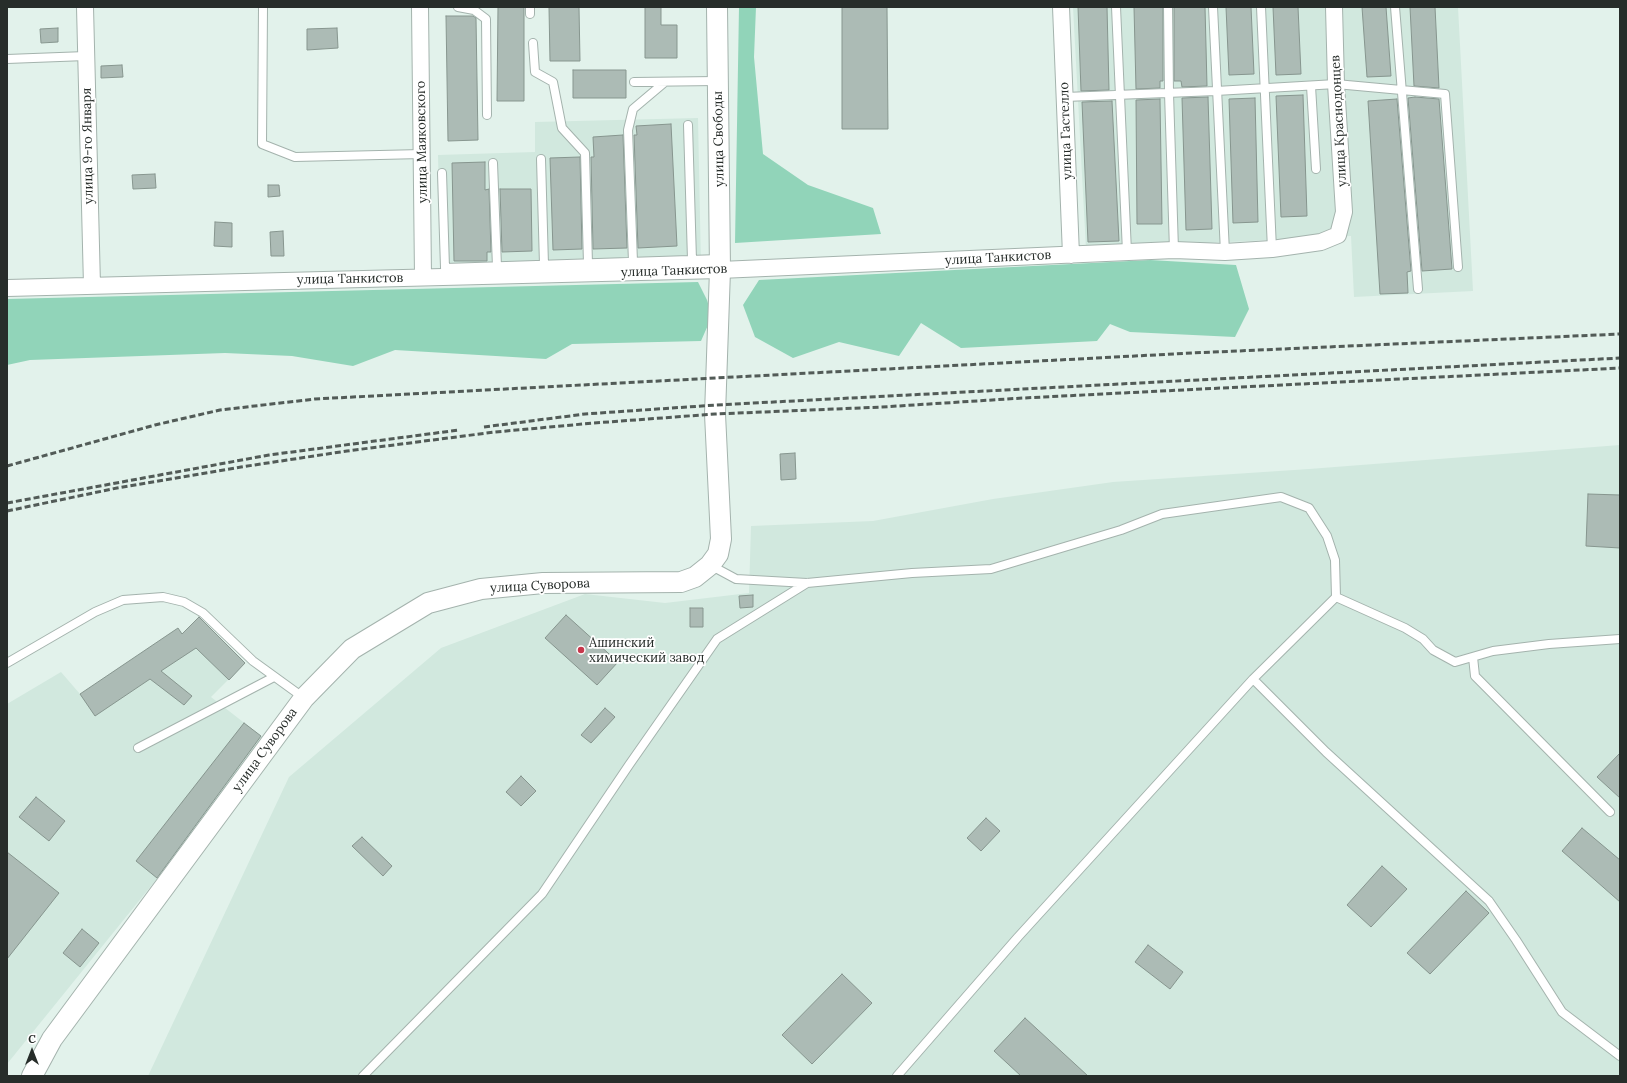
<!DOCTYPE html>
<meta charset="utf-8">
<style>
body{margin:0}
#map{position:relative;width:1627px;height:1083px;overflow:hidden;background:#e2f2eb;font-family:Lora,serif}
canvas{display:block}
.frame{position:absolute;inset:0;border:8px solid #272d2a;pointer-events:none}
.north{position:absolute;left:12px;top:1031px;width:40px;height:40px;-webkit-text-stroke:3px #fff;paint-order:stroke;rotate:0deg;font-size:11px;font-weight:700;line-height:16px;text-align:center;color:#272d2a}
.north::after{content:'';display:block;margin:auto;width:14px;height:18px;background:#272d2a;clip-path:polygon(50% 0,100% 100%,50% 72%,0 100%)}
</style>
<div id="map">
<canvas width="1627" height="1083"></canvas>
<div class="frame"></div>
<div class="north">С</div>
</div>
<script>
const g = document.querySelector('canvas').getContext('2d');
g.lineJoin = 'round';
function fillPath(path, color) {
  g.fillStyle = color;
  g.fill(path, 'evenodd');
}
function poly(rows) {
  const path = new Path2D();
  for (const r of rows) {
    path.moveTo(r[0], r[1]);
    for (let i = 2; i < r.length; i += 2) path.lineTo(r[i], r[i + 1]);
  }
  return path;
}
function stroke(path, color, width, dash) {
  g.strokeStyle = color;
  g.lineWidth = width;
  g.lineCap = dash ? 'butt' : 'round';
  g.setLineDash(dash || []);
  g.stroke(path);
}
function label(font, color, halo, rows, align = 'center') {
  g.font = font + ' Lora,serif';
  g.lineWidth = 3.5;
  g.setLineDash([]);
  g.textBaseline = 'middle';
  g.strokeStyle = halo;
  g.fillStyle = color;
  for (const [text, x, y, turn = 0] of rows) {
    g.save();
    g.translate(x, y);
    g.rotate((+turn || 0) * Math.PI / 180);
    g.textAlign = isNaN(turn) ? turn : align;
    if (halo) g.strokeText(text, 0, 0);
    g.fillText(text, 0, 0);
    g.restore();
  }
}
fillPath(poly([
 [1073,7,1458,7,1473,291,1354,297,1351,236,1086,249],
 [698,118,701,266,441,272,438,155,535,152,535,122],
 [1620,445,1620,1076,148,1076,289,777,441,648,585,594,665,603,749,593,751,526,873,521,993,499,1113,482,1309,469],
 [199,617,245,663,211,697,265,739,151,886,7,1064,7,704,61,672,80,694,178,628,183,634]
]), '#d1e8de');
fillPath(poly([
 [739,7,756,7,754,57,763,154,808,185,873,208,881,234,735,243],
 [1150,260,1236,265,1249,309,1235,337,1130,332,1110,324,1097,341,961,348,921,323,899,356,839,342,793,358,755,337,743,305,759,280],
 [698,282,707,300,712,316,701,341,572,344,546,359,395,350,353,366,292,356,225,353,30,360,7,365,7,299]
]), '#91d4b9');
const building = poly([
 [498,7,524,7,524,101,497,101,498,7],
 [549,7,579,7,580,61,550,61,549,7],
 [645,7,661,7,661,25,677,25,677,58,645,58,645,7],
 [842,7,887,7,888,129,842,129,842,7],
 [1078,7,1107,7,1109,90,1081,91,1078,7],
 [1134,7,1163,7,1163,81,1160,81,1160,88,1136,89,1134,7],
 [1174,7,1205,7,1207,86,1182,87,1181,81,1174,81,1174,7],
 [1226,7,1251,7,1254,74,1229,75,1226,7],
 [1273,7,1298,7,1301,74,1276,75,1273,7],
 [1362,7,1386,7,1391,76,1367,77,1362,7],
 [1410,7,1435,7,1439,88,1414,86,1410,7],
 [446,16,473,16,476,18,478,140,448,141,446,16],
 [58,28,58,42,41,43,40,29,58,28],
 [337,28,338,48,307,50,307,29,337,28],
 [122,65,123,77,101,78,101,66,122,65],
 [573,70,626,70,626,98,573,98,573,70],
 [1303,95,1307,216,1281,217,1276,96,1303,95],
 [1208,97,1212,229,1186,230,1182,98,1208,97],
 [1415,97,1439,99,1452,269,1422,271,1408,98,1415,97],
 [1255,98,1258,222,1233,223,1229,99,1255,98],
 [1160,99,1162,224,1137,224,1136,100,1160,99],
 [1397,99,1411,271,1407,272,1408,293,1380,294,1368,101,1397,99],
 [1112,101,1119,241,1088,242,1082,102,1112,101],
 [671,124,677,246,638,248,634,135,637,135,636,126,671,124],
 [623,135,627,248,593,249,591,157,594,157,593,137,623,135],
 [580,157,582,249,553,250,550,158,580,157],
 [485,162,485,190,489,189,491,252,487,252,487,261,454,261,452,163,485,162],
 [155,174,156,188,133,189,132,175,155,174],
 [268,185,279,185,280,196,268,197,268,185],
 [500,189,531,189,532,251,502,252,500,189],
 [215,222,232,223,232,247,214,246,215,222],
 [283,231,284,256,271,256,270,232,283,231],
 [795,453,796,479,781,480,780,454,795,453],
 [1588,494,1620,495,1620,548,1586,546,1588,494],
 [753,595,753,607,740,608,739,596,753,595],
 [690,608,703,608,703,627,690,627,690,608],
 [566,615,618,662,597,685,545,638,566,615],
 [199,617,245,663,229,680,196,648,161,671,192,696,184,705,150,679,95,716,80,694,178,628,182,634,199,617],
 [605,708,615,717,591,743,581,735,605,708],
 [244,723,261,736,157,878,136,861,244,723],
 [1620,753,1620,798,1597,777,1620,753],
 [521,776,536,791,521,806,506,792,521,776],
 [36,797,65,821,49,841,19,817,36,797],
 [986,818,1000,831,981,851,967,838,986,818],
 [1582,828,1620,860,1620,902,1562,851,1582,828],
 [362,837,392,866,383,876,352,846,362,837],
 [7,852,59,893,7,959,7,852],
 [1382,866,1407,889,1371,927,1347,905,1382,866],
 [1466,891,1489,913,1430,974,1407,953,1466,891],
 [82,929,99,943,80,967,63,953,82,929],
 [1148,945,1183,972,1170,989,1135,962,1148,945],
 [842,974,872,1003,812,1064,782,1035,842,974],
 [1025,1018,1088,1076,1021,1076,994,1051,1025,1018]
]);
fillPath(building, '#acbbb5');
stroke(building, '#87968f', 1);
const service = poly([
 [263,7,262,144,295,157,422,154],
 [458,7,474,10,486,19,487,115],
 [530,7,530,14],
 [1116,7,1127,252],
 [1168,7,1169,93,1174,250],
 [1213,7,1225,252],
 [1261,7,1272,249],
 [1395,7,1418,289],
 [533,43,535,72,553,82,562,128,585,153,588,264],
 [7,59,86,56],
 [634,82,717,81],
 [1311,86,1316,169],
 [1065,97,1216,91,1336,84,1445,94,1458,267],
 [688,125,692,260],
 [541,159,544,265],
 [493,163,497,267],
 [442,173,445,268,720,259],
 [633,262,628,130,633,109,665,82],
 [710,565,736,579,807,583,912,573,991,569,1121,530,1162,514,1281,497,1309,508,1327,536,1335,560,1336,597,1253,679,1018,937,897,1076],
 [1336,597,1405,628,1423,639,1433,650,1455,662,1493,651,1549,644,1620,639],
 [1473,657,1475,676,1610,812],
 [7,663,95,612,123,600,163,597,184,602,203,613,253,661,304,698],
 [1253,679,1326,752,1489,901,1516,940,1562,1012,1620,1056],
 [138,748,274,677],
 [363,1076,542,894,629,765,717,639,807,583]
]);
const minor = poly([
 [85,7,92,286],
 [420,7,423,277],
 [1061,7,1071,255],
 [7,288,720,270,1174,250,1225,252,1272,249,1321,242,1338,235,1344,212,1336,84,1334,7]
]);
const tertiary = poly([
 [32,1076,52,1039,304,698,352,649,428,603,481,589,543,583,681,582,695,577,710,565,718,554,721,539,715,414,720,270,717,7]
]);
stroke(service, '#a4b3ad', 10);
stroke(minor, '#a4b3ad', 18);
stroke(tertiary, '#a4b3ad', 22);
stroke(service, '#fff', 8);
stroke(minor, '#fff', 16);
stroke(tertiary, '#fff', 20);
stroke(poly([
 [484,427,585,414,716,405,1620,358],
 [7,466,155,425,220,410,315,399,1192,353,1620,334],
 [7,503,269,455,459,430],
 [7,511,117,488,241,467,347,451,495,432,594,423,715,414,882,407,1023,398,1620,368]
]), '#525b57', 3, [6, 3]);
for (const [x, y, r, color] of [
 [581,650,4,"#c7374b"]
]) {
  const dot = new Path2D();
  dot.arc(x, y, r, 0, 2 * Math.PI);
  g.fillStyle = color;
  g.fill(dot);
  stroke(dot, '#fff', 1.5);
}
label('13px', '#272d2a', '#fff', [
 ["улица Краснодонцев",1339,121,-93],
 ["улица Гастелло",1066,131,-92],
 ["улица Свободы",719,139,-91],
 ["улица Маяковского",422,142,-91],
 ["улица 9-го Января",88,146,-91],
 ["улица Танкистов",998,258,-3],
 ["улица Танкистов",674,271,-2],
 ["улица Танкистов",350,279,-1],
 ["улица Суворова",540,586,-3],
 ["улица Суворова",265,750,-54]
]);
label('13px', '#272d2a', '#fff', [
 ["Ашинский",589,643],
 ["химический завод",589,658]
], 'left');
</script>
